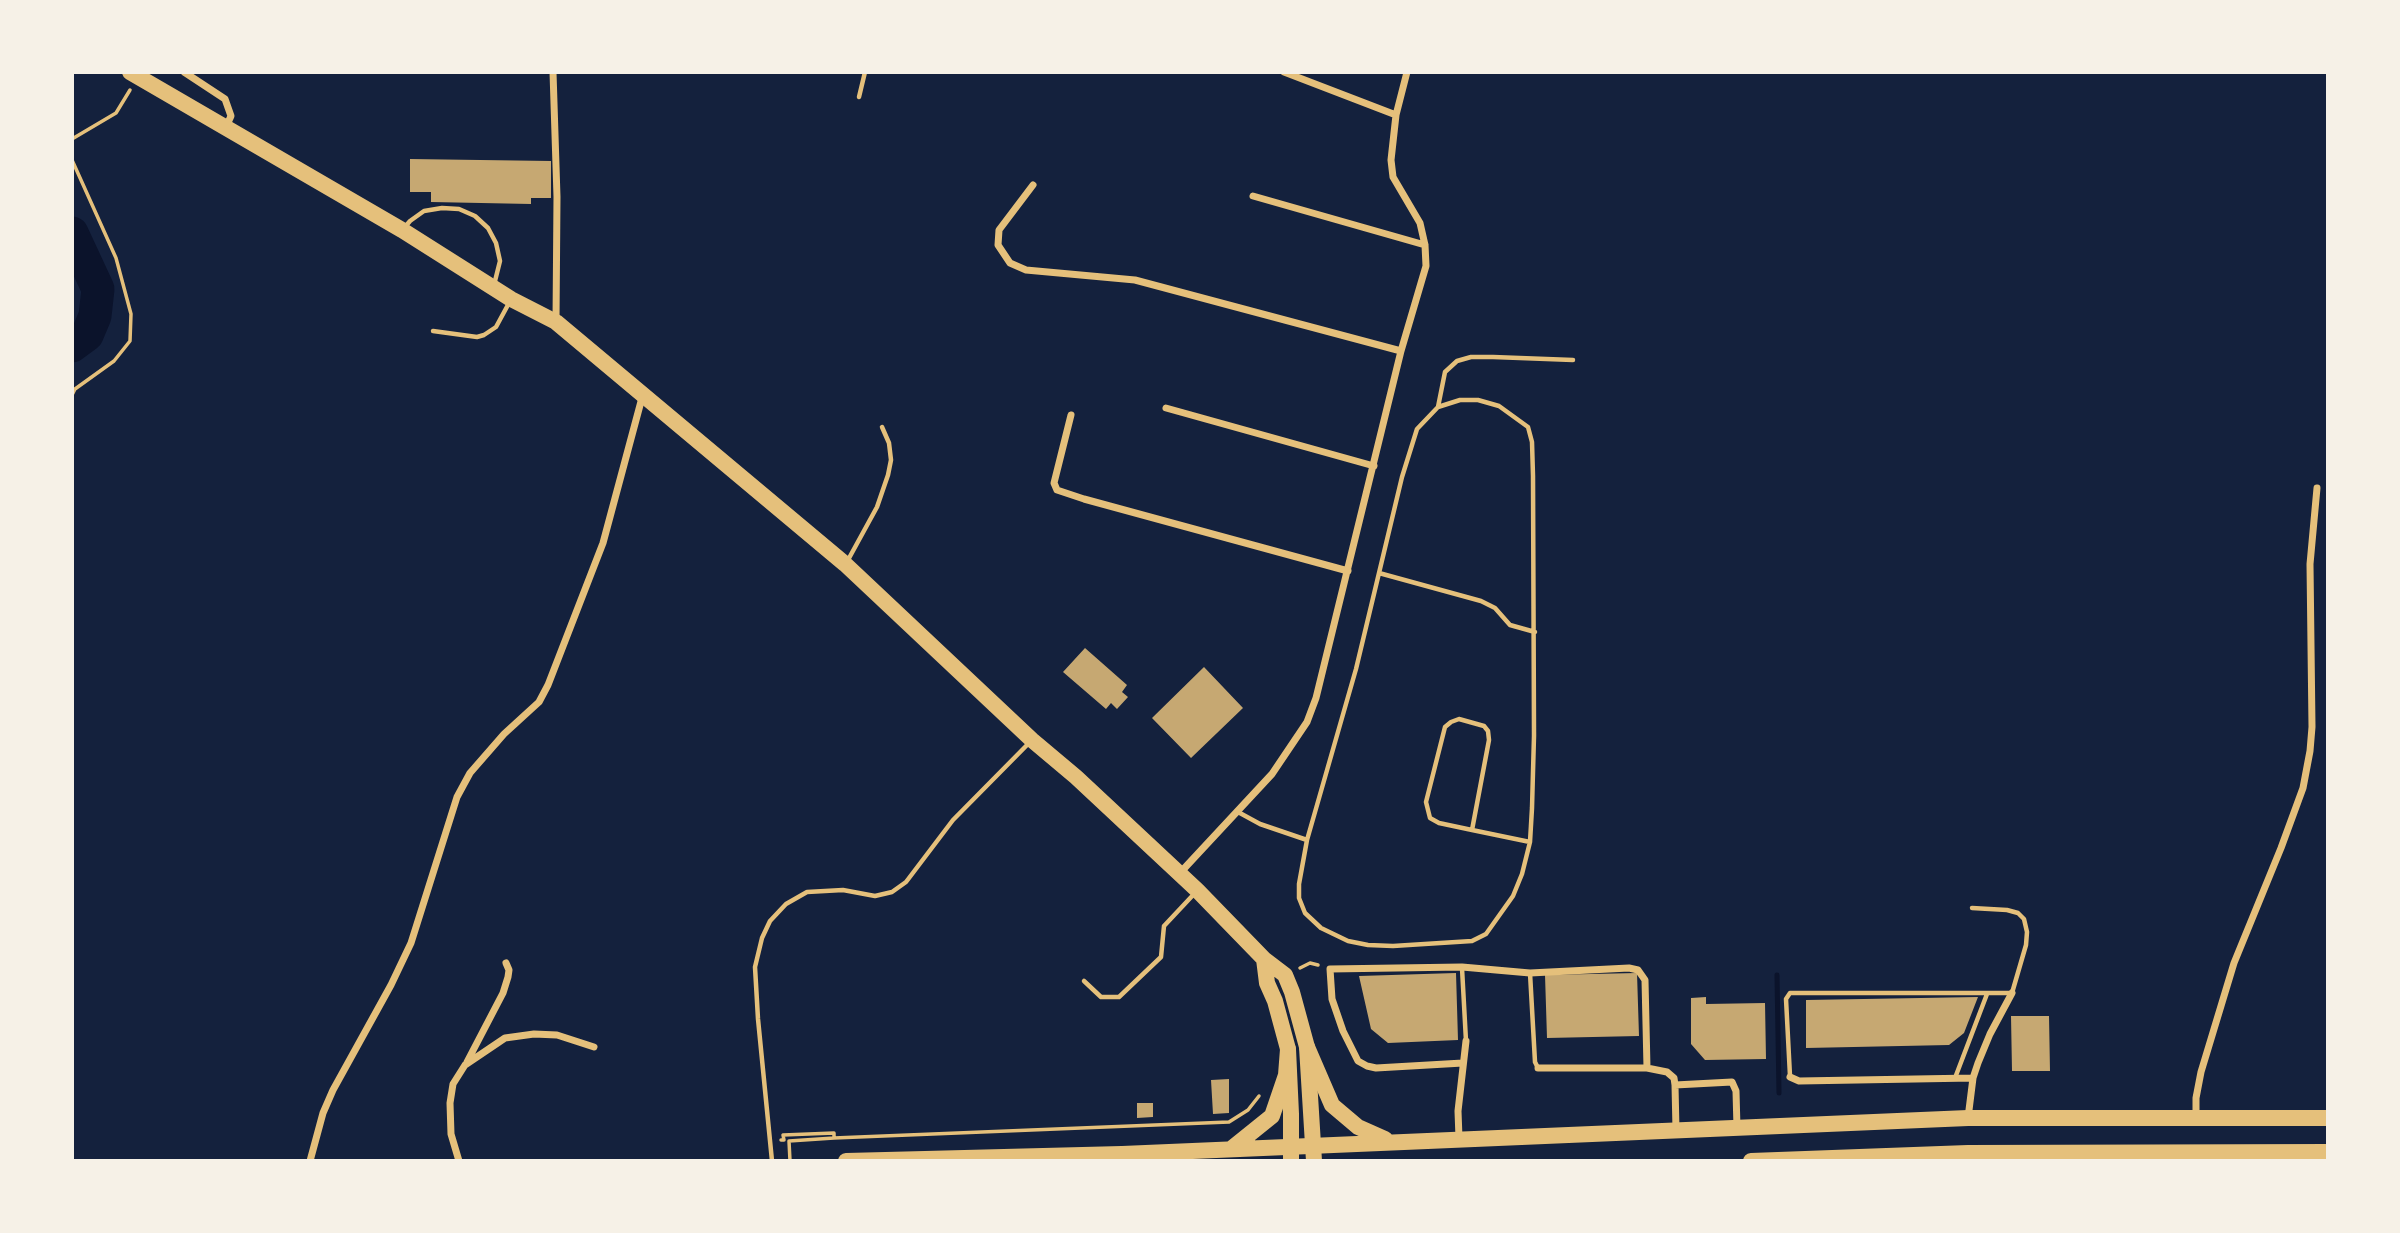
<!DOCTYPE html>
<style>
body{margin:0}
#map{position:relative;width:2400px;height:1233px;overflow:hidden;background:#14213d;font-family:Roboto,sans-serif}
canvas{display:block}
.frame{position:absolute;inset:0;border:74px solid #f6f1e7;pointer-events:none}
</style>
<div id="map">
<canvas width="2400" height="1233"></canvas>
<div class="frame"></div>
</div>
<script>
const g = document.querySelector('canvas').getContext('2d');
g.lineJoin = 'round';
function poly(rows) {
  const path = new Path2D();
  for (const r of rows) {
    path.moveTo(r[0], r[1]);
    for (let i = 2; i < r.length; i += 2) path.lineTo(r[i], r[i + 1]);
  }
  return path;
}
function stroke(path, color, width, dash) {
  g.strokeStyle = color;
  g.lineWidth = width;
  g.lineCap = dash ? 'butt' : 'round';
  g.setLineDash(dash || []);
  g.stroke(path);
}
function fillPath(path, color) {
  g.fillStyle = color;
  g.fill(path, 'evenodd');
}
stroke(poly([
 [1777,975,1779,1093]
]), '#0b132b', 5);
stroke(poly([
 [72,233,98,289,95,316,87,335,72,346]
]), '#0b132b', 33);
fillPath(poly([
 [410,159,551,161,551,198,531,198,531,204,431,202,431,192,410,192],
 [1085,648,1127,685,1122,692,1128,697,1117,709,1111,703,1106,709,1063,672],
 [1204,667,1243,708,1191,758,1152,718],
 [1456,973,1458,1040,1388,1043,1371,1029,1359,976],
 [1637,973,1639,1036,1547,1038,1545,975],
 [1706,997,1706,1004,1765,1003,1766,1059,1705,1060,1691,1044,1691,998],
 [1978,997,1964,1033,1949,1045,1806,1048,1806,1000],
 [2011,1016,2049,1016,2050,1071,2012,1071],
 [1229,1079,1229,1113,1213,1114,1211,1080],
 [1137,1103,1153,1103,1153,1117,1137,1118]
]), '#c6a872');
stroke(poly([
 [72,139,116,113,130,90],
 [72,160,116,258,131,314,130,341,114,361,75,389,72,395],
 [1300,968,1310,963,1318,965],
 [781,1140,784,1140,783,1135,834,1133,834,1138,1229,1122,1248,1110,1259,1096],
 [790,1161,789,1141,834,1138]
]), '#e5c07b', 3.5);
stroke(poly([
 [859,97,865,72],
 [405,227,410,221,424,211,442,208,459,209,475,216,488,228,496,243,500,261,494,285],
 [433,331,477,337,484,335,496,327,509,303],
 [1438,407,1445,372,1457,361,1471,357,1493,357,1573,360],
 [848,560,877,507,888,475,891,460,889,443,882,427],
 [1379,573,1481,601,1495,608,1510,625,1535,632],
 [1238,812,1260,824,1307,840,1356,669,1402,477,1417,429,1438,407,1460,400,1478,400,1499,406,1528,427,1532,442,1533,476,1534,736,1532,808,1530,842,1522,874,1513,896,1486,934,1472,941,1393,946,1368,945,1348,941,1321,928,1305,913,1299,898,1299,884,1307,840],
 [1472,830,1489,740,1488,731,1484,726,1459,719,1451,722,1445,727,1426,802,1430,818,1439,823,1472,830,1530,842],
 [1462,968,1466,1041],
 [1530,973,1535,1062,1538,1068],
 [1084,981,1101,997,1119,997,1161,957,1164,926,1194,894],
 [1790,1076,1786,999,1790,993,2012,993,2026,945,2027,932,2024,919,2018,913,2007,910,1972,908],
 [1955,1078,1987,994],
 [772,1161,758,1019,755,967,762,938,770,921,786,904,807,892,843,890,875,896,892,892,906,882,953,820,1029,743]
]), '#e5c07b', 4.5);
stroke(poly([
 [184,72,225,99,231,116,226,127],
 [553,72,557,197,556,321],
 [1284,72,1396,115],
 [1033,185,999,230,998,245,1010,263,1026,270,1135,280,1401,351],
 [1253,196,1425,245],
 [1166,408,1374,466],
 [1071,415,1054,483,1057,490,1084,499,1348,571],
 [1179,874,1272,774,1307,722,1316,698,1401,351,1426,266,1425,245,1420,223,1393,177,1391,160,1396,115,1407,72],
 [467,1062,503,993,508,977,509,970,506,963],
 [1463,1063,1376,1068,1367,1066,1358,1061,1343,1031,1332,999,1330,969,1462,967,1530,973,1629,968,1638,970,1645,980,1647,1068],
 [1538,1068,1647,1068,1667,1072,1674,1078,1675,1085,1676,1130],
 [1790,1077,1799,1081,1973,1078],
 [1675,1085,1732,1082,1736,1091,1737,1128],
 [2196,1116,2196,1098,2201,1072,2234,963,2281,848,2303,788,2310,751,2312,727,2310,564,2317,488],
 [1968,1118,1973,1078,1978,1063,1990,1034,2012,993],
 [1459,1138,1458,1111,1466,1041],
 [310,1161,323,1113,333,1090,391,985,411,943,457,797,470,773,504,734,539,702,548,685,603,543,643,394],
 [459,1161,451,1134,450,1103,453,1084,465,1065,505,1038,534,1034,557,1035,594,1047]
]), '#e5c07b', 7);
stroke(poly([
 [130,72,402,230,511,299,556,322,845,564,1032,740,1076,777,1197,890,1264,959,1285,975,1292,992,1307,1047,1314,1161],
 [1264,959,1267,983,1275,1001,1288,1049,1291,1114,1291,1161]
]), '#e5c07b', 16);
stroke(poly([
 [1307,1047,1332,1105,1358,1127,1385,1139],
 [1231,1149,1272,1116,1286,1075,1288,1049],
 [846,1161,1122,1154,1968,1118,2328,1118],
 [1751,1161,1968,1153,2328,1152]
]), '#e5c07b', 16);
</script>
